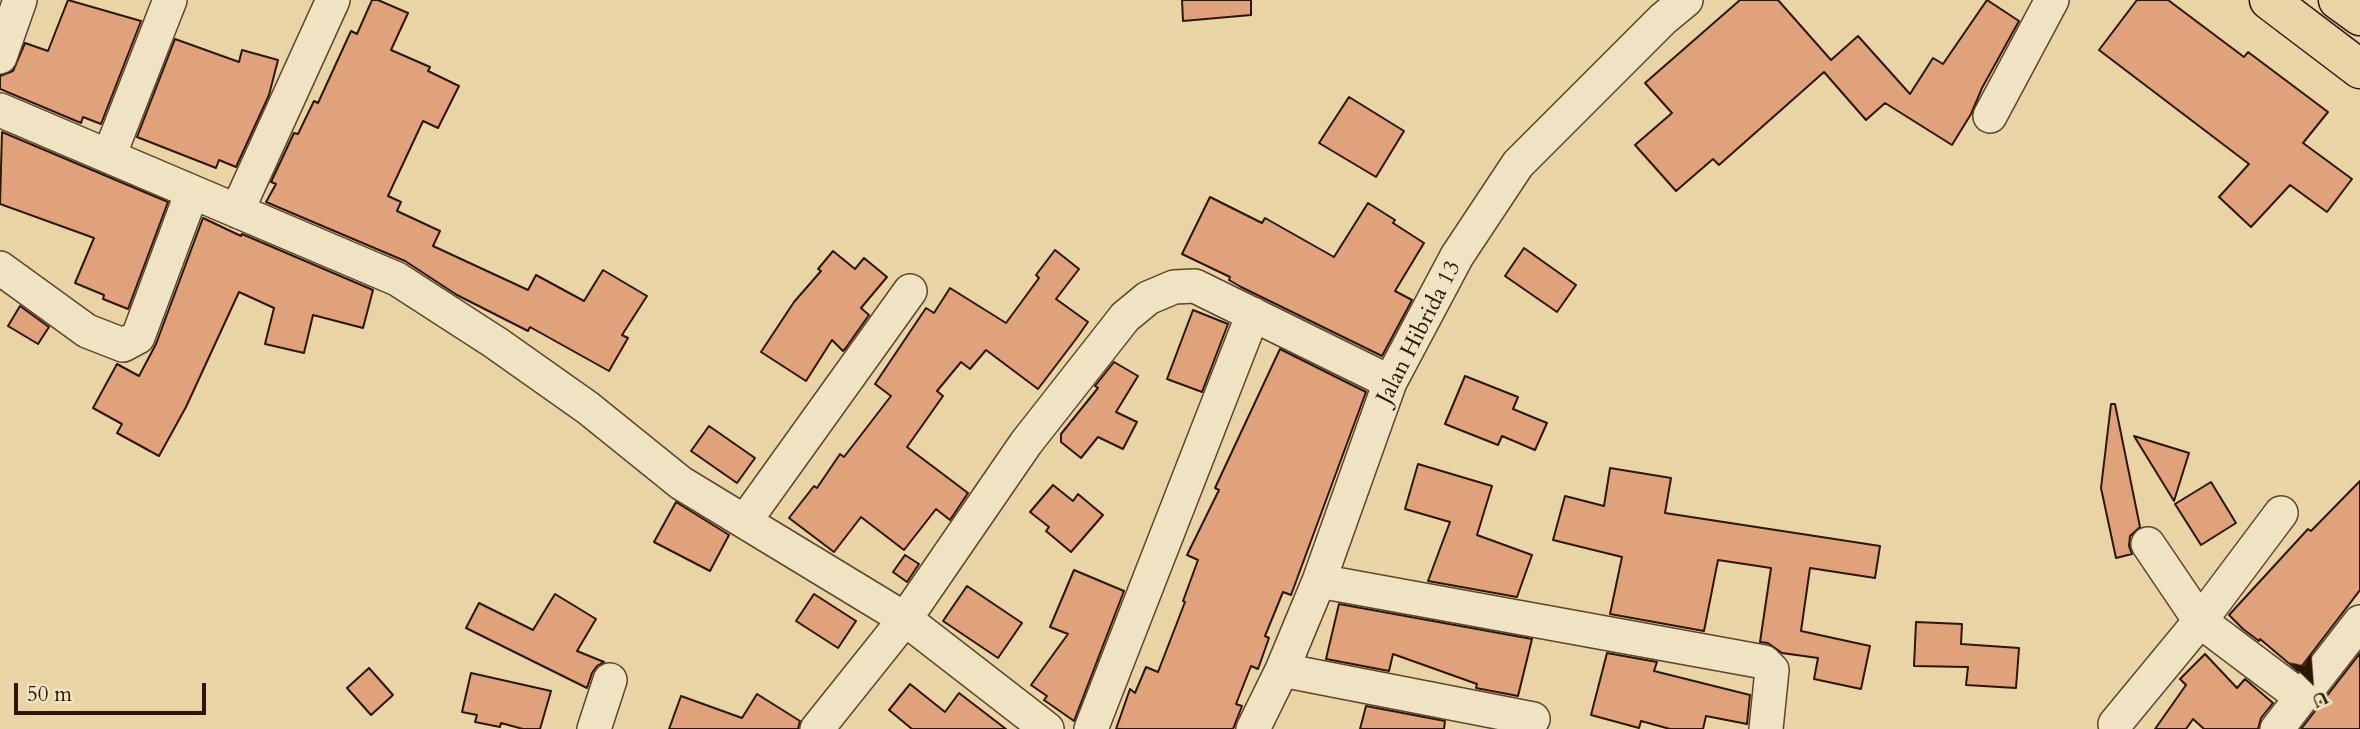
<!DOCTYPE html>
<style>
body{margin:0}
#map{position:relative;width:2360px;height:729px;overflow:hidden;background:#e8d4a5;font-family:Cardo,serif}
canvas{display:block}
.north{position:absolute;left:2276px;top:645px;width:70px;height:70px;-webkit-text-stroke:5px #f0e3c4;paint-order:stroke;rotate:155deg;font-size:19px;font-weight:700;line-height:28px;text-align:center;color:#2d1600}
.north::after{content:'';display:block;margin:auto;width:24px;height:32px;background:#2d1600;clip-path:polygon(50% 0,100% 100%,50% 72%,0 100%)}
.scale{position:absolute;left:14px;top:683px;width:192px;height:32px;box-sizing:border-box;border:4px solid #2d1600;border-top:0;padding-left:9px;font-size:21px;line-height:24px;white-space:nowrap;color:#2d1600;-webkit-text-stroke:5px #f0e3c4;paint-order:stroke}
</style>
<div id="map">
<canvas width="2360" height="729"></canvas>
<div class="north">U</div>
<div class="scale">50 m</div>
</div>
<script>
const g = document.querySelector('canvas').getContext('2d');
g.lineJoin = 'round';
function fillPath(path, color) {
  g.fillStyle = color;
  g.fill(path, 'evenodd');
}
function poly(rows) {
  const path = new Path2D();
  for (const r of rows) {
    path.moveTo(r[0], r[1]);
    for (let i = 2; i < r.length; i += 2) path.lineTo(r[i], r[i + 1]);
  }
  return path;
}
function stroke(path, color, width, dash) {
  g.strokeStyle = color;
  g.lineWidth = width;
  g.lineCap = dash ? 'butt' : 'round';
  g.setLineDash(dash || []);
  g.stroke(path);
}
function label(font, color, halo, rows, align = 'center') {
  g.font = font + ' Cardo,serif';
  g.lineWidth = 5;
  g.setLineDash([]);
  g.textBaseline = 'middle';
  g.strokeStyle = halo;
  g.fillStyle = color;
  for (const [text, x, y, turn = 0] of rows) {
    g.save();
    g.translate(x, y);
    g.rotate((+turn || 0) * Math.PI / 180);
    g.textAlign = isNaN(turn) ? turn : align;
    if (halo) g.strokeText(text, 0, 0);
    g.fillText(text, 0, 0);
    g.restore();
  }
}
const building = poly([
 [68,0,141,21,101,124,83,117,81,123,0,89,0,76,13,71,25,43,48,51,68,0],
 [372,0,378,0,408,13,391,50,430,67,428,71,459,86,438,128,423,121,388,196,401,202,397,211,440,231,433,246,528,290,536,275,584,301,603,270,647,296,622,335,628,338,609,371,530,327,528,331,457,295,405,261,266,202,276,184,271,182,294,133,298,134,314,101,318,103,351,31,357,34,372,0],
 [1182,0,1251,0,1251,15,1183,21,1182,0],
 [1740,0,1778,0,1831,60,1858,36,1910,94,1933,58,1943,64,1987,0,2019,21,1982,88,1971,114,1952,145,1885,103,1866,120,1824,72,1719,165,1713,159,1676,191,1635,145,1672,113,1645,83,1740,0],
 [2137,0,2168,0,2244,57,2248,52,2328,112,2303,143,2352,179,2327,212,2290,185,2251,227,2219,197,2249,164,2099,50,2137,0],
 [175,39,239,62,242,50,278,60,269,95,236,167,219,160,216,168,137,137,175,39],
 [1349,97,1404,131,1376,177,1319,143,1349,97],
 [2,132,168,202,128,309,103,299,104,295,75,283,94,238,0,204,2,132],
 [1210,197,1262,223,1265,218,1334,257,1368,203,1395,220,1393,223,1424,243,1395,291,1412,300,1382,356,1241,287,1229,280,1230,277,1182,254,1210,197],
 [203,218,241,236,242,234,373,290,363,328,313,315,304,353,265,344,274,308,239,292,186,407,159,456,117,433,122,424,93,408,117,364,139,376,156,344,203,218],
 [1524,248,1576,285,1557,312,1505,276,1524,248],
 [1055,250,1079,269,1056,299,1088,322,1076,339,1038,389,986,350,970,369,961,362,937,391,943,396,907,447,968,493,950,520,936,509,904,550,861,517,834,552,789,518,814,486,817,488,840,454,844,457,891,396,875,384,926,308,934,313,950,288,1006,323,1039,278,1036,275,1055,250],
 [833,251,855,269,864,258,887,277,861,308,869,315,845,349,843,351,832,340,806,381,761,352,794,302,821,271,818,269,833,251],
 [20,306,49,327,38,344,8,326,20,306],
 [1193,310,1228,324,1202,392,1167,379,1193,310],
 [1280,349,1366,392,1291,595,1283,592,1265,636,1269,638,1258,669,1251,666,1236,704,1242,706,1233,729,1116,729,1130,689,1135,693,1146,667,1158,672,1185,602,1183,601,1198,560,1187,555,1219,490,1215,488,1280,349],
 [1114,362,1138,376,1116,412,1137,422,1123,449,1098,437,1081,458,1061,442,1061,434,1098,388,1095,386,1114,362],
 [1465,376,1518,397,1513,409,1547,423,1535,450,1502,436,1498,445,1445,424,1465,376],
 [2111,404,2115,404,2140,527,2130,536,2129,546,2132,554,2116,558,2101,488,2111,404],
 [709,426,755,458,737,483,691,451,709,426],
 [2134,436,2189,453,2174,501,2134,436],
 [1418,464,1492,486,1477,535,1532,555,1517,597,1428,581,1450,522,1405,509,1418,464],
 [1610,468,1671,478,1665,513,1880,546,1875,578,1810,568,1801,631,1870,646,1861,689,1814,679,1818,658,1782,653,1768,643,1760,642,1771,568,1718,560,1704,631,1610,614,1622,557,1553,540,1565,496,1604,506,1610,468],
 [2360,481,2360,590,2298,671,2260,639,2259,641,2243,629,2229,615,2308,529,2311,531,2360,481],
 [2211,482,2236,523,2201,545,2175,504,2211,482],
 [1053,485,1073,501,1078,494,1103,515,1071,552,1046,531,1049,527,1030,512,1053,485],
 [676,502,729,535,710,571,654,542,676,502],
 [905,555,919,564,907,582,893,572,905,555],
 [1074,570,1124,591,1074,721,1044,700,1047,696,1031,685,1068,634,1050,627,1074,570],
 [967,586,1022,623,998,658,943,621,967,586],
 [555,594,596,619,577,651,604,662,597,666,592,673,587,688,466,628,479,603,533,630,555,594],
 [814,594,856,621,838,648,796,621,814,594],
 [1339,604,1532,639,1518,696,1476,688,1477,684,1393,654,1389,671,1326,659,1339,604],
 [1916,622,1962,624,1961,644,2019,648,2016,688,1966,685,1968,667,1914,666,1916,622],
 [1607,653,1657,662,1654,671,1750,695,1747,724,1706,716,1703,729,1670,729,1641,721,1639,728,1591,715,1607,653],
 [2360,653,2360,729,2301,729,2360,653],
 [2205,654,2237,688,2245,679,2273,703,2261,718,2258,729,2204,729,2193,719,2186,729,2155,729,2186,685,2180,679,2205,654],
 [369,668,393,695,371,715,347,688,369,668],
 [471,673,551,691,540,729,523,729,501,723,500,727,475,722,477,715,462,712,471,673],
 [910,684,945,712,959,693,1006,729,912,729,889,710,910,684],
 [757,694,800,721,798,729,669,729,681,696,742,718,757,694],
 [1366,706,1445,721,1444,729,1360,729,1366,706]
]);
fillPath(building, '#dfa27a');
stroke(building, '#2d1600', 2);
const minor = poly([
 [0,57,20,0],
 [0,110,397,279,496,343,588,408,681,483,905,619,1047,729],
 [1990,116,2052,0],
 [109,156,170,0],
 [237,211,333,0],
 [0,268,87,331,123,345,138,337,192,192],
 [745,521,910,291],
 [2148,544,2200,621,2301,697],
 [1319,581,1764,662,1772,670,1766,729],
 [1282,670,1533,719],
 [2115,724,2200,621,2281,513],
 [594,729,610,680],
 [817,729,905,619,1026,443,1125,317,1148,298,1174,287,1195,286,1390,382],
 [1091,729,1253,314],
 [1253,729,1282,670,1319,581,1390,382,1457,256,1518,164,1663,19,1686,0],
 [2277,729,2360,622]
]);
const major = poly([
 [2269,0,2360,69],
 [2338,0,2360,16]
]);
stroke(minor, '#5c4629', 36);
stroke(major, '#2d1600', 41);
stroke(minor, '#f0e3c4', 33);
stroke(major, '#e8d4a5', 38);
label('23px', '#2d1600', '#f0e3c4', [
 ["Jalan Hibrida 13",1420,333,-63]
]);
</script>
